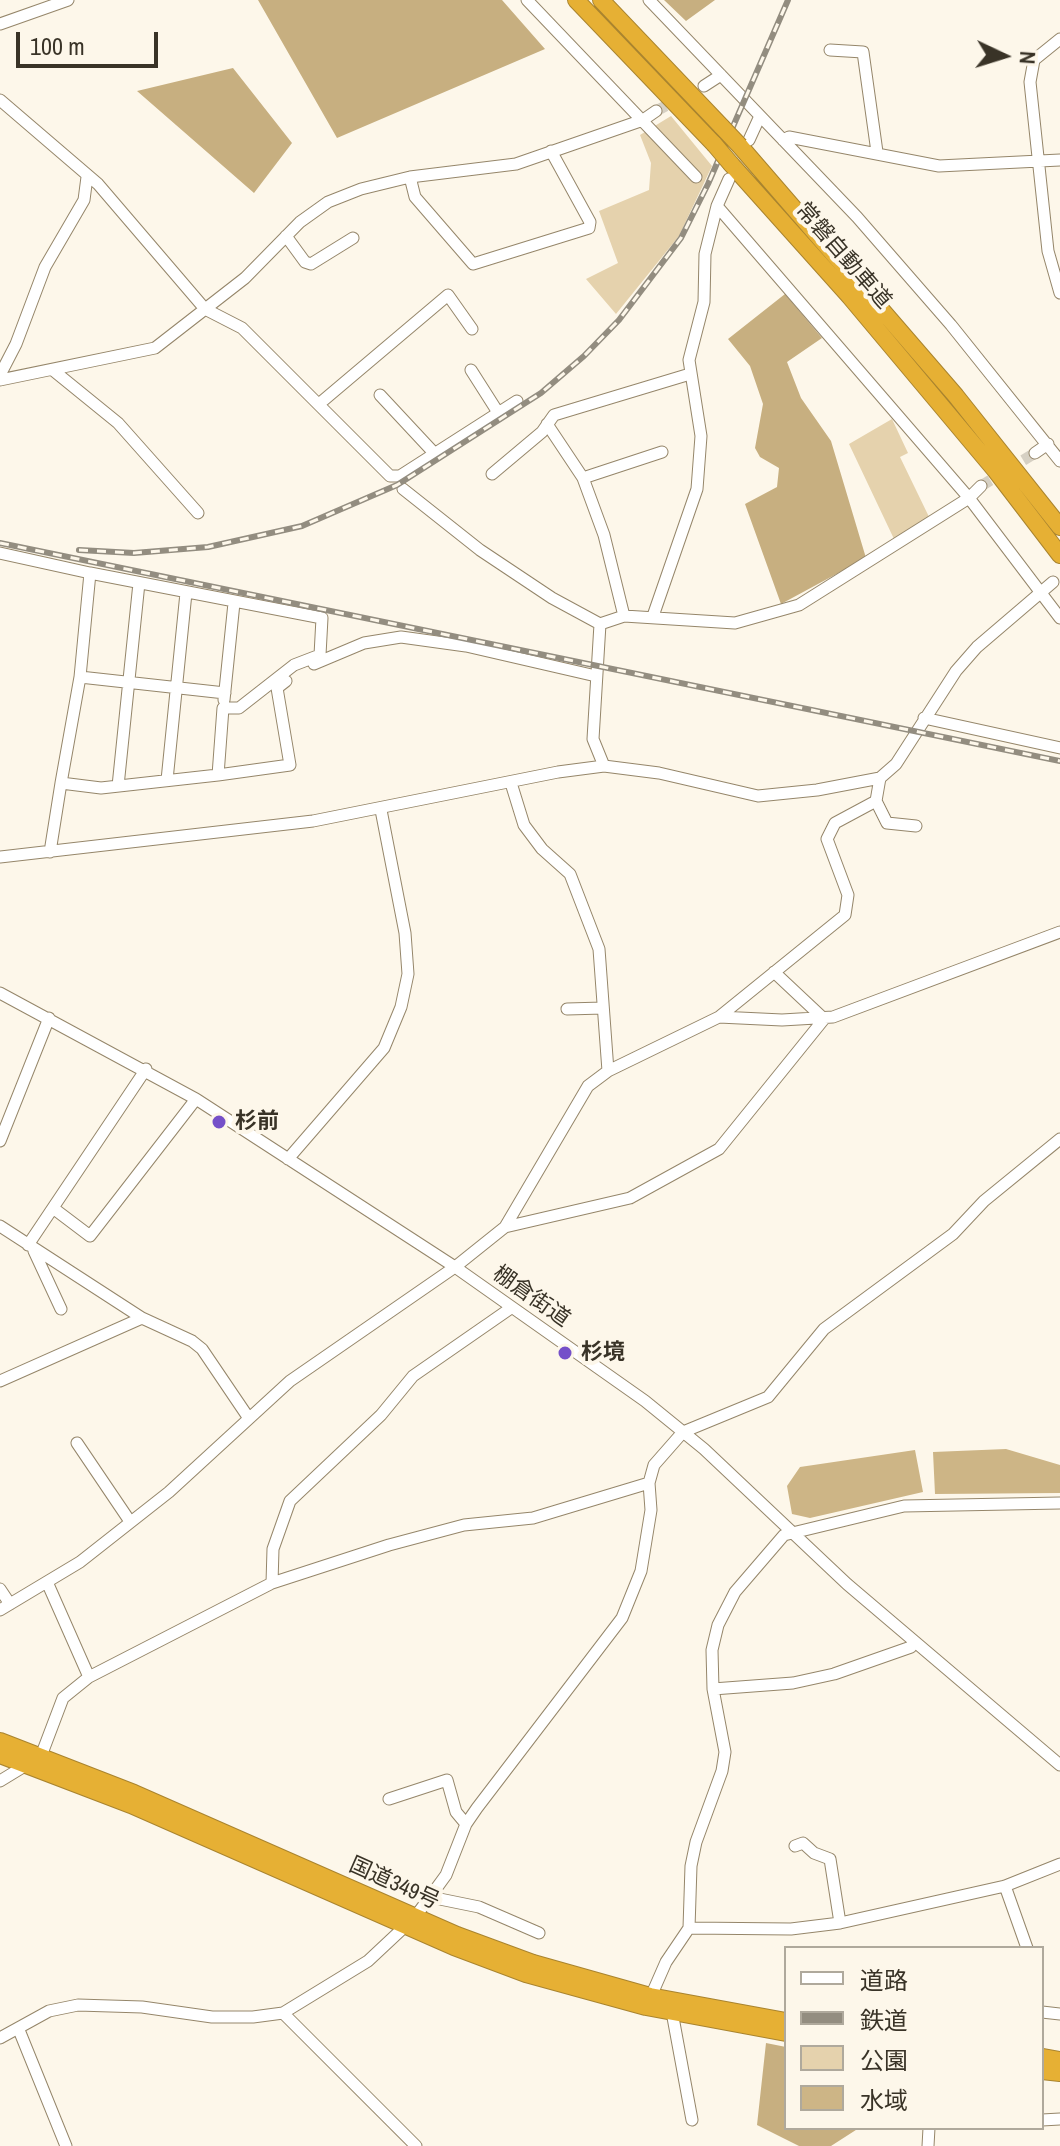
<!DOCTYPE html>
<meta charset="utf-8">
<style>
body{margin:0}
#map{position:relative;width:1060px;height:2146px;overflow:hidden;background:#fdf7ea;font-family:"Archivo Narrow","Noto Sans JP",sans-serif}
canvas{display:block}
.legend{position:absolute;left:784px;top:1946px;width:260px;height:184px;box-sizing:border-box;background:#fdf7ea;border:2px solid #afa99c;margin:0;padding:10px 14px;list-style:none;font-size:24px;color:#393327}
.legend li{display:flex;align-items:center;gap:16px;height:40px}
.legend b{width:40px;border:2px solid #afa99c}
.north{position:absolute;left:964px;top:16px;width:80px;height:80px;-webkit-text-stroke:6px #fdf7ea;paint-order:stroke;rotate:94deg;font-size:22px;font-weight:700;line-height:32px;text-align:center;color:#393327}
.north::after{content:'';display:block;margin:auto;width:28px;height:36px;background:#393327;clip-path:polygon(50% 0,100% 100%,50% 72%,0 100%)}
.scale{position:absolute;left:16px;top:32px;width:142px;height:36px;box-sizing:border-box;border:4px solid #393327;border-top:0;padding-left:10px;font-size:24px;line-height:28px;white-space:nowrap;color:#393327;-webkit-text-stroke:6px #fdf7ea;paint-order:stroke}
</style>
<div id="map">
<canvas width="1060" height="2146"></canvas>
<ul class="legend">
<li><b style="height:10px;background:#fff"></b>道路</li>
<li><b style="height:10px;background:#938d80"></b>鉄道</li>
<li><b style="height:22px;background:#e5d2ad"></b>公園</li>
<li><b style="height:22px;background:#cdb586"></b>水域</li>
</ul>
<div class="north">N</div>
<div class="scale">100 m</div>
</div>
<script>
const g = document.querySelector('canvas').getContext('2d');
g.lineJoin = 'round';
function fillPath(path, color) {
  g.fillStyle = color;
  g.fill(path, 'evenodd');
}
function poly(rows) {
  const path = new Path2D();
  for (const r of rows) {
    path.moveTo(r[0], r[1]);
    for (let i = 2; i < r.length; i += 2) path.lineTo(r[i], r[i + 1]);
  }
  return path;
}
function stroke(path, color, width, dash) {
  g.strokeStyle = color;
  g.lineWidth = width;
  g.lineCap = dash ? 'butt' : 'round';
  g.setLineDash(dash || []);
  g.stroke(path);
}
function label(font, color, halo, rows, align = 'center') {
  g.font = font + ' "Archivo Narrow","Noto Sans JP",sans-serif';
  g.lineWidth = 8;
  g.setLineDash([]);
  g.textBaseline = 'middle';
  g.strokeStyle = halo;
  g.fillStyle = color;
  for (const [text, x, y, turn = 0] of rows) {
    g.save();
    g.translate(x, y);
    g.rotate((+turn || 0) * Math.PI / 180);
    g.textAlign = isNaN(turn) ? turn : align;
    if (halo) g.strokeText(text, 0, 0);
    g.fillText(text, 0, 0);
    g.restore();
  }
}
fillPath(poly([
 [671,116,712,166,679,236,616,314,586,279,618,263,599,211,649,190,651,163,640,135],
 [892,419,908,453,900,457,931,521,894,539,849,444]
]), '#e5d2ad');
fillPath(poly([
 [258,0,502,0,545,49,337,138],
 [664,0,715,0,686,21],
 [233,68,292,143,254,193,137,91],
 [785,294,822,338,787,362,801,398,831,441,866,558,781,604,745,504,777,487,779,468,760,457,755,448,763,404,750,366,728,339],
 [766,2043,786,2047,786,2128,859,2128,831,2146,799,2146,757,2125]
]), '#c7af80');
fillPath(poly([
 [1006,1449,1060,1465,1060,1493,935,1494,933,1452],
 [915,1450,923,1492,810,1518,792,1514,787,1486,800,1467]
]), '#cdb586');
stroke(poly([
 [656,111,704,86],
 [981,486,1035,453]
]), '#d6d0c3', 11, [11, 5.5]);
const minor = poly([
 [527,0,696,177],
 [649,0,857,217,951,325,1060,461],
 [0,24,68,0],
 [1060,39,1034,60,1030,82,1048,251,1060,293],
 [830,50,863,52,877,152],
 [704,86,721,75],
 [0,100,98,184,205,309,242,328,390,476,400,476,517,401],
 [749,140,760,116],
 [783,140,789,137,939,166,1060,160],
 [410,177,415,197,473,264,589,228,590,222,551,151],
 [729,179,717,206,969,498,1060,618],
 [286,236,305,262,311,264,353,238],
 [471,370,499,414],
 [54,371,118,423,198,513],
 [0,375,16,344,45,267,84,200,87,177],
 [0,380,155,348,245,278,300,222,328,202,361,189,410,177,516,164,643,120,656,111],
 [380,395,435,454],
 [319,404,448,295,472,329],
 [547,424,583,478,604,535,624,616],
 [1035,453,1048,444],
 [492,474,542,432,554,415,690,374],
 [583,478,662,452],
 [403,489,480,550,552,598,600,624,624,616,735,623,799,605,969,498,981,486],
 [0,553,90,573],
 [90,573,322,618,320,655,294,665,239,708,223,708,218,775,101,788,61,783,80,677,90,573],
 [653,616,697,489,701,436,689,360,704,302,705,254,717,206],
 [600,624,593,739,604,766],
 [314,664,364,643,401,637,466,646,596,676],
 [80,677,225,693],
 [224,700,234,603],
 [924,718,1060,748],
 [218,775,290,765,277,688,286,681],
 [167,780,186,593],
 [511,783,524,825,542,849,570,874,599,949,608,1071],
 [118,786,139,583],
 [876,801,887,823,916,826],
 [50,852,61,783],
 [0,857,313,821,558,772,604,766,659,773,758,796,817,790,880,778,896,764,956,671,977,647,1053,582],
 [0,993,196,1099,455,1267,645,1401,704,1449,847,1584,1060,1765],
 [567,1009,603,1008],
 [719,1017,782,1020,833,1017,1060,932],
 [0,1141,49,1018],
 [288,1159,384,1048,401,1007,408,974,405,933,381,810],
 [53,1208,90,1236,196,1099],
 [0,1226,142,1318,192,1341,202,1349,248,1417],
 [505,1227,630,1198,719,1149,824,1019,774,972],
 [28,1245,146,1069],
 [34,1251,61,1309],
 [0,1381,142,1318],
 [77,1443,129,1520],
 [47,1582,89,1677],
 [272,1583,273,1549,290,1501,381,1415,413,1376,511,1308],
 [0,1589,10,1604],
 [0,1610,80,1562,169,1492,290,1381,455,1267,505,1227,588,1086,608,1071,719,1017,845,915,848,895,827,839,835,823,876,801,880,778],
 [713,1689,793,1683,834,1674,911,1647,914,1642],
 [0,1781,41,1756,63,1698,89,1677,272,1583,389,1545,464,1525,533,1518,649,1483],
 [389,1799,447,1780,456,1812,466,1824],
 [795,1846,803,1843,814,1853,830,1859,840,1923],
 [1005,1886,1027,1948],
 [430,1897,479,1907,539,1933],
 [689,1928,791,1929,840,1923,1005,1886,1060,1864],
 [648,2003,666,1962,689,1928,691,1866,696,1842,722,1771,725,1752,713,1689,712,1650,718,1625,735,1592,784,1535,904,1506,1060,1503],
 [672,2012,692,2120],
 [1042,2012,1060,2014],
 [283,2013,416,2146],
 [19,2030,66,2146],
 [0,2038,49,2011,78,2005,142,2007,212,2017,253,2017,283,2013,368,1961,415,1917,430,1897,446,1875,466,1824,477,1808,622,1618,641,1571,651,1510,649,1483,654,1465,683,1432,768,1397,824,1329,953,1234,984,1201,1060,1139],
 [1042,2120,1060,2119],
 [928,2146,929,2128]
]);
const highway = poly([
 [576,0,714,144],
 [601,0,722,127],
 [740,146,956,396,1060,527],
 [731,164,850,297,995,470,1060,555],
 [0,1741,134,1793,457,1935,533,1963,650,1996,786,2021],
 [0,1755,131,1805,454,1947,526,1974,646,2007,786,2033],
 [1042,2057,1060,2060],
 [1042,2071,1060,2073]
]);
stroke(minor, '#95866a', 13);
stroke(highway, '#a9842f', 18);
stroke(minor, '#fff', 11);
stroke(highway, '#e6b034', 16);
const rail = poly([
 [0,543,1060,761],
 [79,550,134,553,208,547,302,526,397,485,541,393,584,356,619,320,681,238,708,184,788,0]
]);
stroke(rail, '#938d80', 6);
stroke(rail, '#fdf7ea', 3, [9]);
const highwayBridge = poly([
 [722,127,740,146],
 [714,144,731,164]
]);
stroke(highwayBridge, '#a9842f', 18, []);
stroke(highwayBridge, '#e6b034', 16);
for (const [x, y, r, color] of [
 [219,1122,8,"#7550c9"],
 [565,1353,8,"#7550c9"]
]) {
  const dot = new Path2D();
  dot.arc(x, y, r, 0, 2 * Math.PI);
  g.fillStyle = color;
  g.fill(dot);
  stroke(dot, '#fdf7ea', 3);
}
label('22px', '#393327', '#fdf7ea', [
 ["常磐自動車道",843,256,49],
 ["棚倉街道",531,1297,35],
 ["国道349号",394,1884,24]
]);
label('bold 22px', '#393327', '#fdf7ea', [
 ["杉前",235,1122],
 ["杉境",581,1353]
], 'left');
</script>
